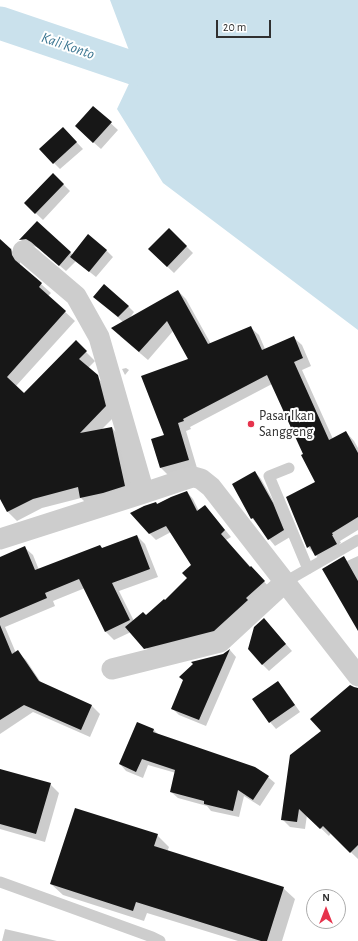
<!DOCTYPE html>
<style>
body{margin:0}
#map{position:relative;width:358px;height:941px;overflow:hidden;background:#fff;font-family:"Alegreya Sans",sans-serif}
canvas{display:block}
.north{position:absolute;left:306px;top:889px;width:40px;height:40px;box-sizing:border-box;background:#fff;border:1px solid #acacac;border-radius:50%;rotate:0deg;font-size:11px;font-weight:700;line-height:16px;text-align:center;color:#303030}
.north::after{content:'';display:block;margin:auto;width:14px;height:18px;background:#e6334c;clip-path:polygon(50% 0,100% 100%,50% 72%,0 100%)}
.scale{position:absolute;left:216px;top:20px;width:55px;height:18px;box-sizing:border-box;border:2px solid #303030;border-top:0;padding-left:5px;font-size:12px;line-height:14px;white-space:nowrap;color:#303030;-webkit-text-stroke:3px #fff;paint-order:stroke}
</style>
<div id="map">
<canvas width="358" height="941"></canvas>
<div class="north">N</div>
<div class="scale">20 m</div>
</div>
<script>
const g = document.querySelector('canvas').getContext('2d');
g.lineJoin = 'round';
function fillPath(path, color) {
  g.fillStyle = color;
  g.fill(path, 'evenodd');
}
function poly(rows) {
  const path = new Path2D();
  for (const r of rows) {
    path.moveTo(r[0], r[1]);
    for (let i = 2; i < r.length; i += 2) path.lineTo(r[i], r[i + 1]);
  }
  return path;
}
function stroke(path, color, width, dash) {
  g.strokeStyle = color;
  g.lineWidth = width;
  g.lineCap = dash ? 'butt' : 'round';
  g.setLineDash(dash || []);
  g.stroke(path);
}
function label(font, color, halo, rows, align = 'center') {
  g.font = font + ' "Alegreya Sans",sans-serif';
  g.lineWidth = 4;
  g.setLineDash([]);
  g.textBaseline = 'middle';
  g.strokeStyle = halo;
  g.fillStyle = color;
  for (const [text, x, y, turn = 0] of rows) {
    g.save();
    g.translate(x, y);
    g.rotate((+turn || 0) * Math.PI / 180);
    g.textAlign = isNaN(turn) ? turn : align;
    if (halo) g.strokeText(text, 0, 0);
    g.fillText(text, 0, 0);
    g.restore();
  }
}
fillPath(poly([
 [110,0,358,0,358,330,163,183,117,109,136,69]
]), '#cae1ec');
fillPath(poly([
 [93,107,118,130,101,149,83,133],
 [63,128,83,149,60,169,54,163],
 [53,174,70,191,43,220,25,203],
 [37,222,73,255,106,250,113,257,96,277,76,261,66,271,39,248,33,246,27,246,21,240],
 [169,229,193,253,174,273,149,249],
 [0,240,20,258,20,265,22,267,51,293,48,296,75,321,16,386,24,394,76,342,95,361,88,368,106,386,115,416,101,430,112,428,121,437,134,495,90,507,81,498,42,508,17,521,8,512,0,497],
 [178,291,186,299,211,344,250,327,259,335,265,349,293,337,302,345,311,366,302,370,333,439,346,432,354,441,358,448,358,530,340,541,341,543,339,544,344,553,324,564,308,547,317,483,272,384,190,427,191,429,186,431,197,468,169,476,161,468,152,440,165,436,189,359,173,331,148,360,120,336,123,322,101,302,128,306,134,312,129,319],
 [126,368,129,370,125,375,122,369],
 [255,472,261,479,279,511,290,537,275,546,252,518],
 [187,492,193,499,199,511,211,513,231,537,226,540,270,588,221,637,152,654,131,632,114,640,106,632,85,588,53,601,55,606,5,627,16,653,17,652,26,660,42,684,92,706,100,714,90,737,33,712,0,734,0,558,24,547,33,555,39,570,137,536,145,544,158,577,119,591,134,621,146,616,165,601,188,578,193,565,171,532,156,540,150,534,156,503,158,505],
 [358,556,358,629,344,557,347,561],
 [270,626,292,651,269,671,262,664],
 [230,650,236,657,206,726,179,715,173,709,223,655],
 [278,682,284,689,300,712,276,729,270,722],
 [358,689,358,859,331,833,329,836,307,815,305,829,290,827,282,819,323,731],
 [138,723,154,730,159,735,268,777,275,783,260,806,244,796,239,817,211,811,207,806,178,798,171,792,176,773,148,765,143,778,126,771,120,764],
 [0,770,50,784,59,793,45,842,0,829],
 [157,835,169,847,167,852,283,888,295,899,282,941,238,941,147,913,144,921,63,895,51,884],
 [5,929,57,941,2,941]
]), '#0003');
stroke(poly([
 [0,23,136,69]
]), '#cae1ec', 33);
fillPath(poly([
 [93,106,112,122,93,143,75,126],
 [63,127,77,142,53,164,39,149],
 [53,173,64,184,35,214,24,203],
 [37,221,71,252,59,266,31,242,26,239,19,240],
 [169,228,187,246,167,267,148,249],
 [88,234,107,250,89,272,70,257],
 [0,239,11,249,11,248,12,255,15,260,42,283,39,287,66,311,7,377,24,393,76,340,87,351,79,359,98,375,106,406,80,433,112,427,125,486,103,493,80,498,78,487,33,499,7,512,0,499],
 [104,284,129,306,118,317,93,297],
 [178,290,208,344,251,326,262,350,294,336,303,358,294,362,329,440,346,431,358,453,358,517,332,533,333,535,332,535,337,544,315,556,310,546,307,548,286,497,315,482,301,455,303,454,267,375,183,419,184,421,178,423,189,460,160,468,151,439,164,435,141,376,188,359,167,321,139,352,111,328],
 [255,471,273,503,284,530,268,540,253,518,251,519,232,484],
 [187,491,197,511,205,505,225,530,221,534,250,567,251,566,265,581,246,598,248,600,214,631,144,649,125,627,143,612,146,615,164,599,165,600,187,578,182,573,191,565,166,526,149,534,130,513,144,506,156,502,157,504,171,497],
 [137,535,150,569,112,583,130,620,105,632,79,579,45,593,47,598,0,618,0,557,25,546,35,570,100,545,102,548],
 [344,556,358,581,358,631,322,569],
 [264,618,286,644,262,665,248,649,254,627],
 [0,625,12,654,18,650,39,681,92,705,81,730,24,705,0,720],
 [230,649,199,720,171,709,183,680,179,677,193,664,191,662,223,654],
 [278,681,295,705,269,723,252,699],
 [350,685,354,687,358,688,358,845,350,853,323,826,320,829,299,809,297,822,281,820,290,755,321,731,310,719],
 [137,722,154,729,153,732,255,767,269,776,253,800,238,790,233,811,204,804,204,801,170,792,175,770,142,759,136,772,119,764],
 [0,769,51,783,36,834,0,824],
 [75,808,158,834,154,846,284,887,267,941,261,941,136,902,133,911,50,884]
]), '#171717');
stroke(poly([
 [289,468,269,476,308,569],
 [285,582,358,540],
 [0,882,152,937,160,941]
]), '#cdcdcd', 11);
stroke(poly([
 [23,251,76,296,99,337,144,493],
 [0,539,144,493,189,478,194,477,201,479,211,487,358,676],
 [112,669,220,642,285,582]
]), '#cdcdcd', 21);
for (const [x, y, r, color] of [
 [251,424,4,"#e6334c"]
]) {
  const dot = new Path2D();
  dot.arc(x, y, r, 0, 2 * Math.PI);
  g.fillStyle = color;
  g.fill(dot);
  stroke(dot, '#fff', 1.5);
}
label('14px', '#303030', '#fff', [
 ["Pasar Ikan",259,416],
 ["Sanggeng",259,432]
], 'left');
label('italic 15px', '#3d7792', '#fff', [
 ["Kali Konto",68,46,19]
]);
</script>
